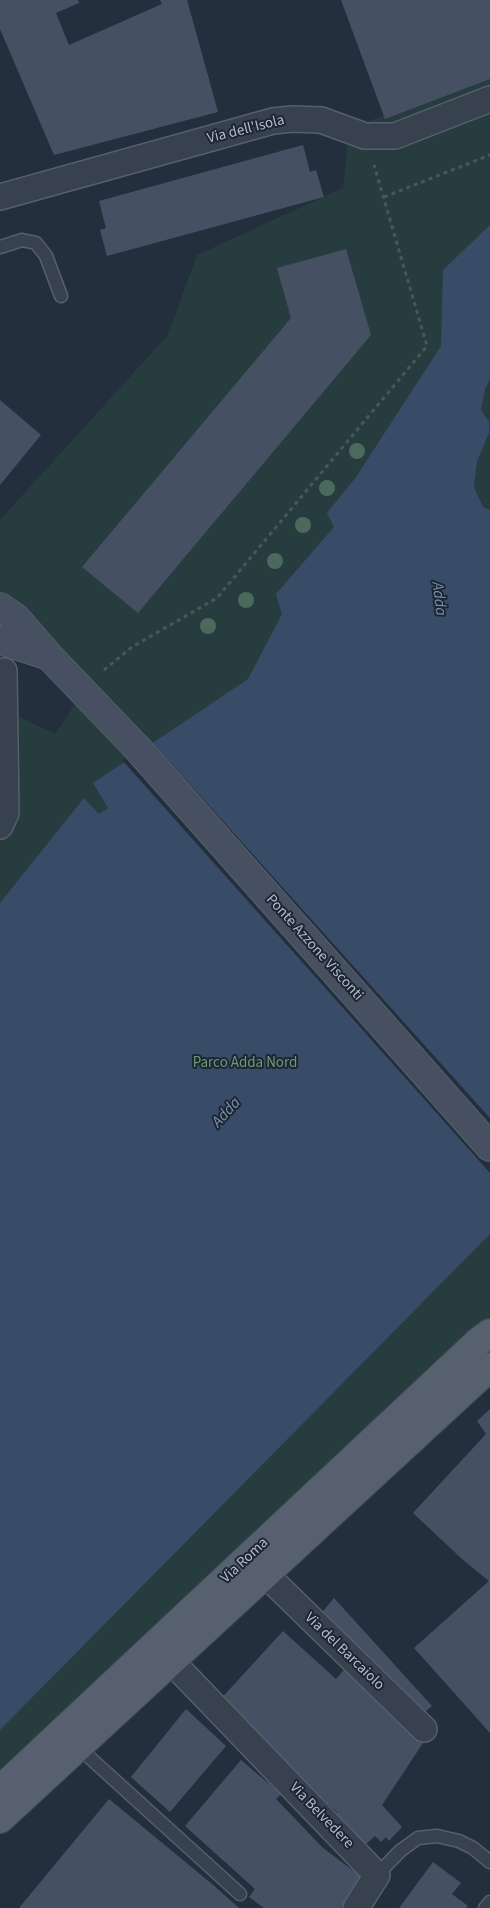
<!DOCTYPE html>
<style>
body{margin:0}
canvas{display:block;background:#242f3e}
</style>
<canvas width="490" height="1908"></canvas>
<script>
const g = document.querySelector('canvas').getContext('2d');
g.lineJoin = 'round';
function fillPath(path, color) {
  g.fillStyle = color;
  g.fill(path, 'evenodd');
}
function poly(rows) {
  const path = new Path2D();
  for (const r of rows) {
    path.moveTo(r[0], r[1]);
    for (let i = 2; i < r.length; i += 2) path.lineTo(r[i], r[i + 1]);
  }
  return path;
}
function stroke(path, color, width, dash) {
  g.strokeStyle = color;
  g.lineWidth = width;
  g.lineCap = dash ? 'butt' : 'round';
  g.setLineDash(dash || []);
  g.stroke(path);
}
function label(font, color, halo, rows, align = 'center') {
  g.font = font + ' "Source Sans 3",sans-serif';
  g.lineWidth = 4;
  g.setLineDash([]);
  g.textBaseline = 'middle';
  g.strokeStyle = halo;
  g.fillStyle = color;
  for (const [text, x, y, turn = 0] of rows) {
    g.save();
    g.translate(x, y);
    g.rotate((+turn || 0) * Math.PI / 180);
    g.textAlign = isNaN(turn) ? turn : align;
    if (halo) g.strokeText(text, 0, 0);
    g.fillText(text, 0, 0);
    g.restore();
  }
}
fillPath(poly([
 [490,74,490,1317,92,1693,0,1800,0,812,15,715,55,734,90,682,0,611,0,520,168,335,197,255,343,188,349,129]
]), '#263c3f');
fillPath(poly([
 [490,225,490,379,485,389,481,410,489,422,489,433,477,461,474,487,483,507,490,510,490,1234,0,1730,0,903,84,798,99,814,108,808,93,783,248,679,282,614,276,594,334,527,327,513,356,477,441,346,443,270]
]), '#394c67');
fillPath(poly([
 [151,741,490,1118,490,1173,122,760]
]), '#242f3e');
fillPath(poly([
 [0,0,78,0,79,3,56,13,69,45,162,4,160,0,187,0,218,112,54,155,0,29],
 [341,0,490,0,490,79,385,119],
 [303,145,310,172,316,170,324,197,107,256,100,230,106,228,99,201],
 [346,249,371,335,138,613,82,567,291,318,277,268],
 [0,400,41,435,0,485],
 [490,1409,490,1733,414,1648,489,1581,462,1559,413,1513,486,1434,477,1421],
 [334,1598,432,1706,420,1716,314,1622],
 [283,1631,336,1679,344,1670,423,1743,382,1805,402,1827,389,1841,386,1837,381,1842,375,1836,364,1846,333,1817,337,1812,218,1702],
 [186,1709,226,1746,170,1812,131,1777],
 [241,1760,281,1794,276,1799,323,1848,363,1878,341,1908,264,1908,249,1897,255,1889,185,1826],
 [109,1799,212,1884,239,1908,19,1908],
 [433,1862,461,1883,452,1894,468,1906,466,1908,399,1908]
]), '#455162');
const lane = poly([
 [0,247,22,240,36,243,46,256,61,296],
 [78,1747,240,1894],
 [377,1875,400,1851,418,1838,437,1836,459,1841,473,1848,490,1862],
 [485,1908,490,1902]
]);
const street = poly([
 [0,197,273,121,292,119,321,120,365,136,395,136,490,99],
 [0,826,6,813,4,671],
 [265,1574,424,1729],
 [171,1661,377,1875,356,1908]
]);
const secondary = poly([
 [0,607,16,618,49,656,138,749,490,1147],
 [0,640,49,656]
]);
const primary = poly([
 [0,1790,478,1342,490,1333],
 [0,1819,490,1367]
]);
stroke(lane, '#565f6c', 15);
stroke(street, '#565f6c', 28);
stroke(secondary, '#565f6c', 30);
stroke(primary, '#414a57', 30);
stroke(poly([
 [384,197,490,155],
 [104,670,132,647,217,598,427,346,374,165]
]), '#44595c', 3, [4, 4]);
stroke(lane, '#38414e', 12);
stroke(street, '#38414e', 25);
stroke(secondary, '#465061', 28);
stroke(primary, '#56606e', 28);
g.fillStyle = '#4b6a5d';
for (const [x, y] of [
 [357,451],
 [327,488],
 [303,525],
 [275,561],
 [246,600],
 [208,626]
]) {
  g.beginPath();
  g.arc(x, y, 8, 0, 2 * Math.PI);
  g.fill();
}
label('15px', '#b4bcc9', '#1d2633', [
 ["Via dell'Isola",246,130,-14],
 ["Ponte Azzone Visconti",314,948,48],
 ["Via Roma",245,1561,-43],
 ["Via del Barcaiolo",344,1652,44],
 ["Via Belvedere",321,1816,46]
]);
label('15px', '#6b9a76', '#1d2633', [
 ["Parco Adda Nord",245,1064]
]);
label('italic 16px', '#7c92b1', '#1d2633', [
 ["Adda",438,599,83],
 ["Adda",227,1113,-48]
]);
</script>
